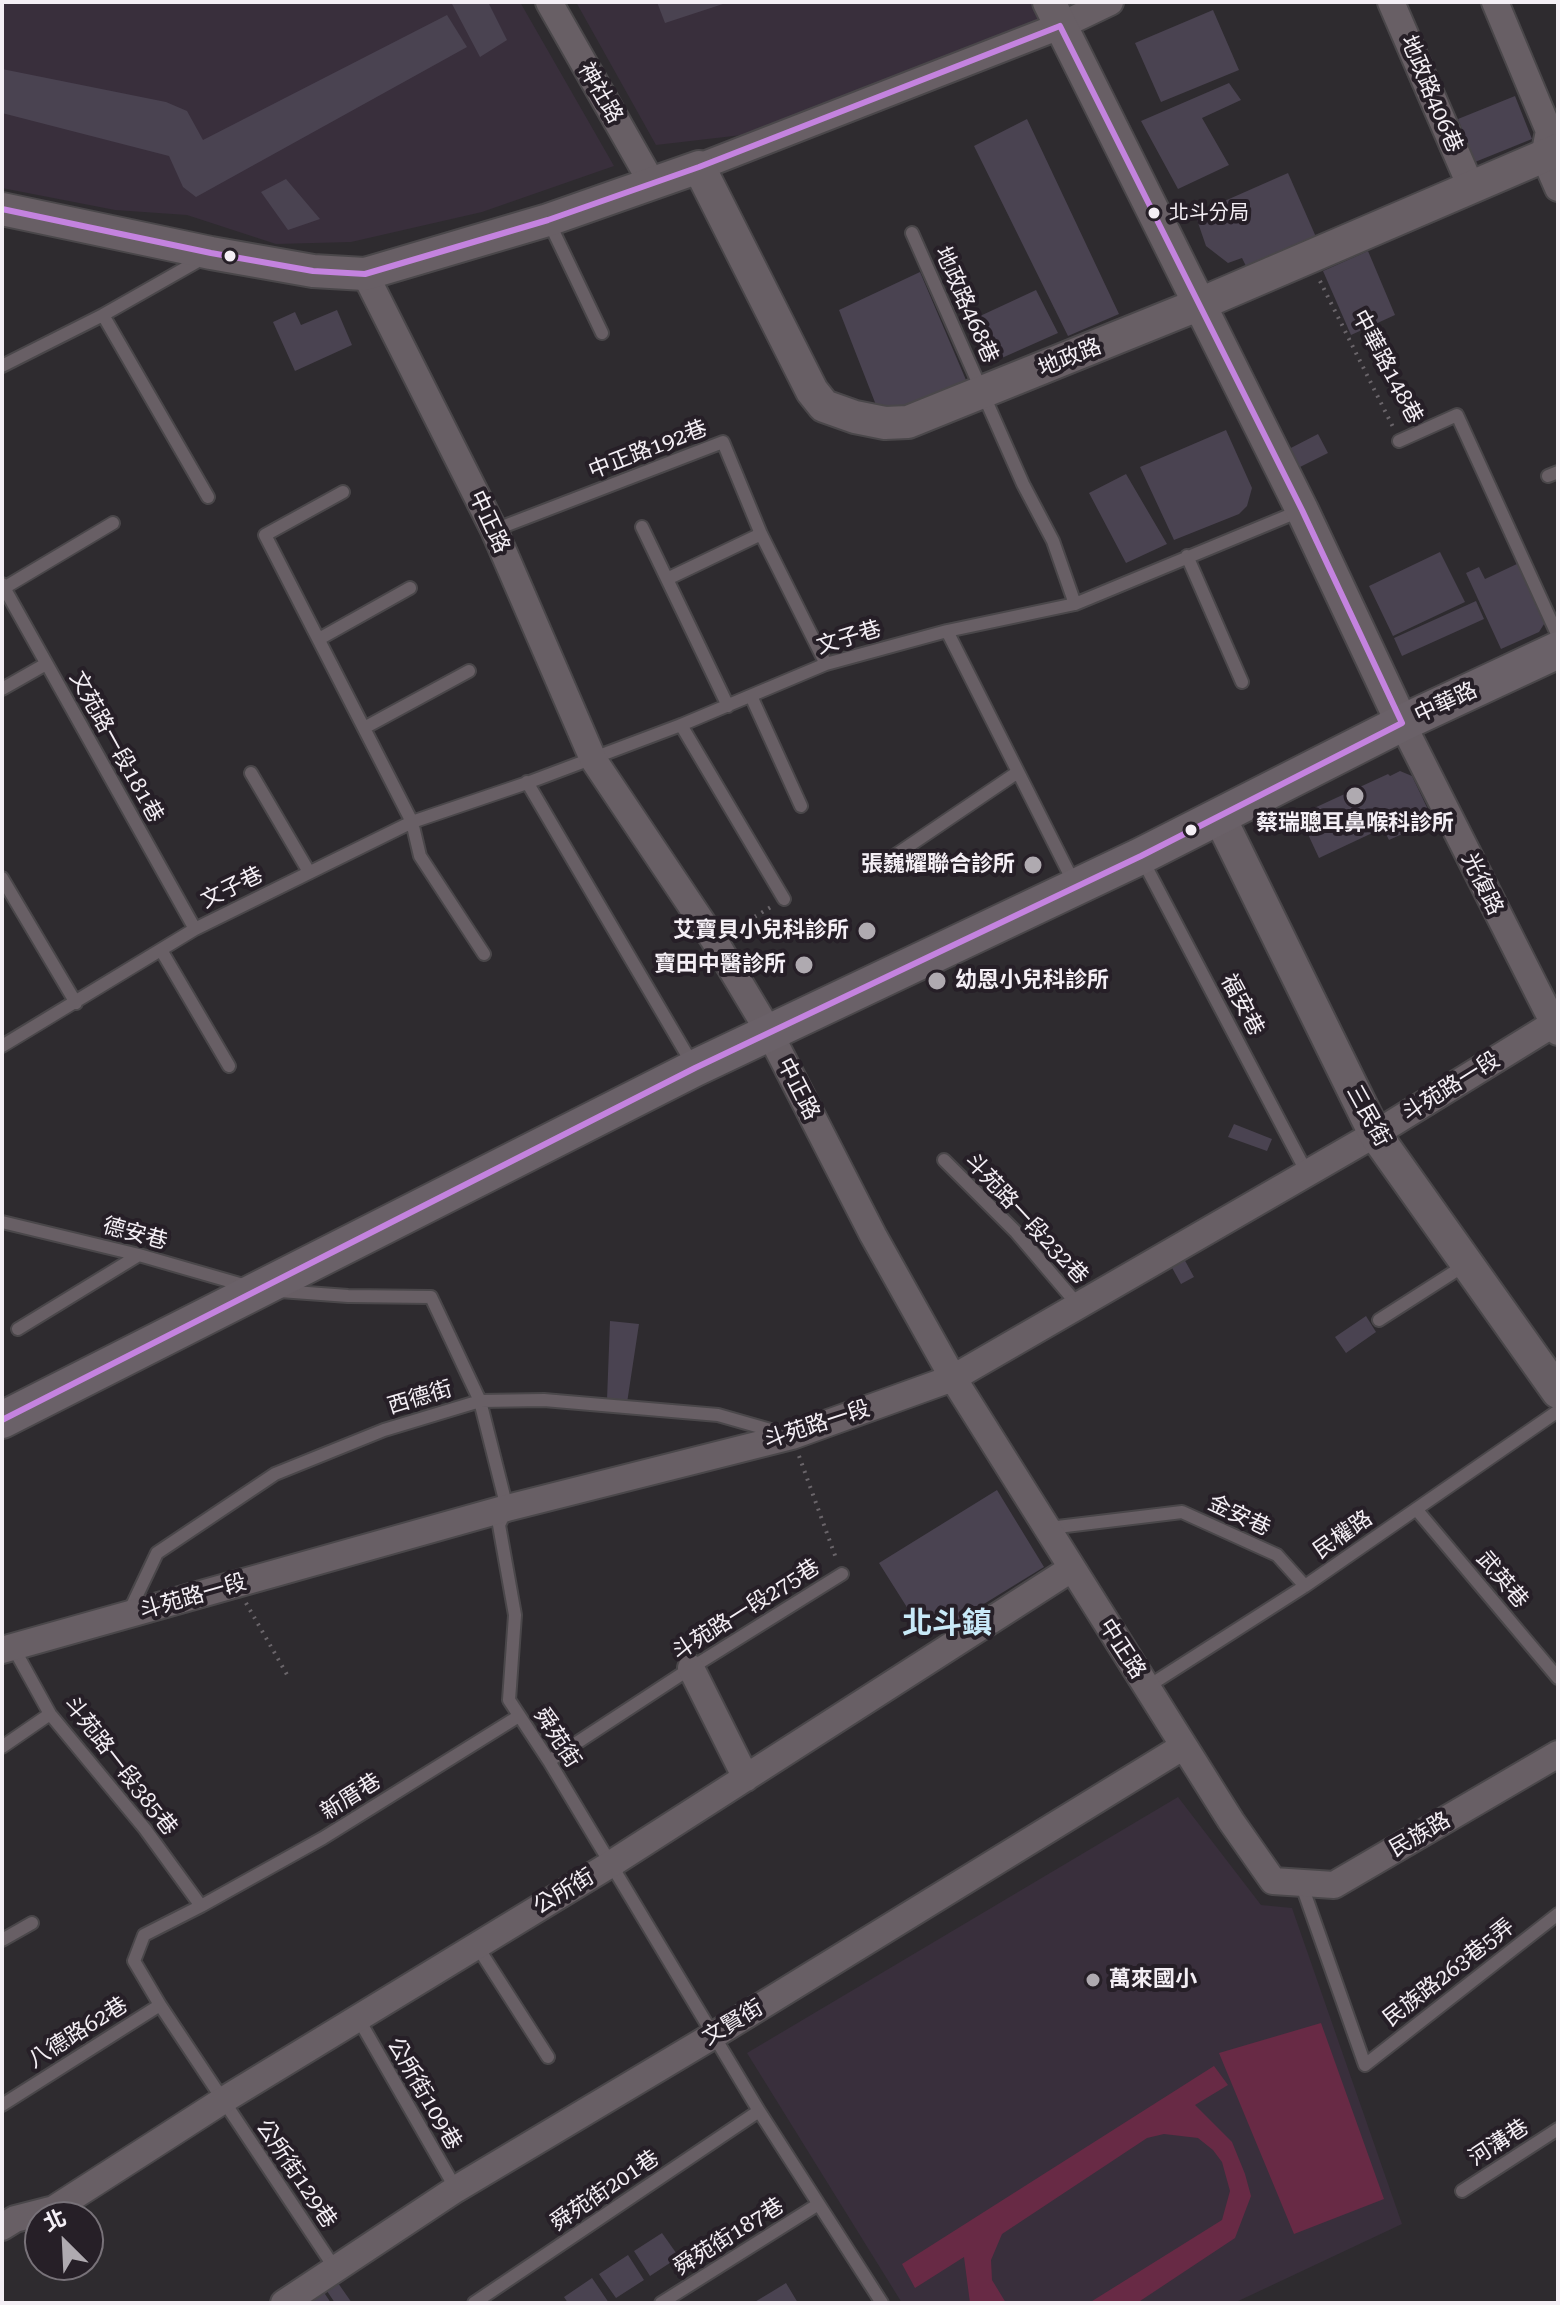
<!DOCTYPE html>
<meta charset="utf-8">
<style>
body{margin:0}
#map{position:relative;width:1560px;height:2305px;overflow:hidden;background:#2e2b2f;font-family:"Roboto Serif","Noto Sans TC",serif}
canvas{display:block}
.frame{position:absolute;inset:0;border:4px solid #f4eff5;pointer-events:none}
.north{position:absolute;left:24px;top:2201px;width:80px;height:80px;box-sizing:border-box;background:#261f27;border:2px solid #787279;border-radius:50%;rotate:336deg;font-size:22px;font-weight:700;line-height:32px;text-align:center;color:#f4eff5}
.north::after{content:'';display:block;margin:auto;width:28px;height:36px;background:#afaab0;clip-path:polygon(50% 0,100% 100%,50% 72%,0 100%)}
</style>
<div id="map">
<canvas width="1560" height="2305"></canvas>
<div class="frame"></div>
<div class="north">北</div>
</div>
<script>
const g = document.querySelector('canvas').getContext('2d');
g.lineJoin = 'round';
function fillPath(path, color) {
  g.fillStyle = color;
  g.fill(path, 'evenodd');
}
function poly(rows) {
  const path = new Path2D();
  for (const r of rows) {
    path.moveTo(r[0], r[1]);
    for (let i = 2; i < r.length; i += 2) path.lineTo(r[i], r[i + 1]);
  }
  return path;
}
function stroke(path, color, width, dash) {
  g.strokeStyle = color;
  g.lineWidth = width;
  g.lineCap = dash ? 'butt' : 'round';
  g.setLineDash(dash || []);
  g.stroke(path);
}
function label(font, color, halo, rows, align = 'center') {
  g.font = font + ' "Roboto Serif","Noto Sans TC",serif';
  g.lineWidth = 8;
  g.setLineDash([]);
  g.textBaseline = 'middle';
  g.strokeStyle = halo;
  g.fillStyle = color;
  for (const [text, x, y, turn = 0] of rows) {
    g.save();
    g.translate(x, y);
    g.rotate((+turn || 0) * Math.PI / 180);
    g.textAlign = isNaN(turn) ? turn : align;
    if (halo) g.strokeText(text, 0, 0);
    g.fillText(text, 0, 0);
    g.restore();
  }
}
fillPath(poly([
 [2,2,520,2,614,166,482,212,351,242,276,244,187,215,115,210,2,188],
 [576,2,1036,2,1045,19,742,135,656,145],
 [1178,1797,1261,1905,1292,1908,1402,2224,1234,2303,902,2303,747,2053]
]), '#392f3c');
fillPath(poly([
 [1321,2023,1384,2199,1294,2234,1219,2053],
 [1214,2066,1228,2085,1195,2105,1232,2142,1245,2174,1251,2196,1235,2238,1137,2303,1089,2303,1222,2220,1230,2191,1222,2162,1213,2150,1198,2138,1164,2134,1147,2138,1002,2234,991,2260,992,2280,1006,2303,970,2303,964,2257,915,2288,902,2264]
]), '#682a45');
fillPath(poly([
 [451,2,488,2,507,40,480,57],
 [657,2,726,2,726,3,665,23],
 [1213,10,1239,70,1161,102,1135,43],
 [447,15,467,47,196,197,183,187,169,156,2,113,2,69,166,102,187,111,203,140],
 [1229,83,1241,100,1202,118,1229,165,1178,189,1141,121],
 [1515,96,1532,139,1475,162,1458,119],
 [1027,119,1119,314,1068,336,974,146],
 [1288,173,1316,237,1247,268,1242,258,1228,263,1206,246,1195,214],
 [286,179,320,219,288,230,261,192],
 [1368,251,1395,315,1351,335,1323,271],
 [920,272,966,380,908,407,876,405,839,310],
 [1036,290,1058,333,986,365,965,323],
 [337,310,352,345,295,371,273,322,295,312,301,325],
 [1226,430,1252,488,1247,506,1239,514,1174,540,1140,467],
 [1318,434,1328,453,1294,470,1285,451],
 [1126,474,1167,544,1126,563,1089,493],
 [1440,552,1465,602,1393,636,1369,586],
 [1519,563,1546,621,1539,632,1501,649,1466,573,1479,567,1485,579],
 [1476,601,1484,619,1402,656,1394,638],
 [1400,771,1412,776,1433,820,1389,840,1383,828,1319,858,1299,815,1388,774,1390,776],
 [1234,1124,1272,1139,1267,1151,1228,1137],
 [1183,1257,1194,1277,1181,1284,1170,1264],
 [1366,1316,1376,1332,1346,1353,1335,1337],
 [610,1321,639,1324,627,1403,607,1400],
 [997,1490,1044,1567,927,1639,879,1563],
 [662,2233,679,2257,650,2276,634,2251],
 [628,2255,644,2280,616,2298,599,2274],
 [592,2278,609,2303,568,2303,564,2297],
 [338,2283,352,2303,335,2303,327,2291],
 [786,2283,798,2303,753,2303,773,2291],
 [321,2288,331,2303,298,2303]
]), '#4a4351');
const service = poly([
 [548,220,602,333],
 [912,233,1023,484,1053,541,1075,604],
 [103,315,208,497],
 [2,366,103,315,205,257],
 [1399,441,1457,415,1558,636],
 [1548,476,1558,472],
 [343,492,265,535,412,822,420,856,484,954],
 [642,527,728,706],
 [494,530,723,442,761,534,826,664],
 [1187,556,1242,682],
 [667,579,761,534],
 [2,584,195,929],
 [4,588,113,523],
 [947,631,1075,885],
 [319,639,410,588],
 [2,689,46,664],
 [751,696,801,806],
 [681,725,784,899],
 [364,728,469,671],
 [251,773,309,872],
 [527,782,693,1065],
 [894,856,1018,772],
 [1142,859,1307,1173],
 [2,878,76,1003],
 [161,950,229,1066],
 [2,1046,195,929,412,822,527,783,681,725,826,664,947,631,1075,604,1302,510],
 [944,1160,1016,1232,1078,1305],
 [2,1222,139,1255,250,1287],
 [280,1291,348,1296,431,1297,480,1401,507,1508,499,1525,515,1615,509,1700,549,1761,759,2111,882,2303],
 [1379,1320,1465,1265],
 [18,1329,139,1255],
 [1416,1509,1558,1678],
 [1049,1528,1182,1512,1277,1555,1305,1586],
 [129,1612,157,1553,275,1474,384,1430,480,1401,544,1400,718,1415,781,1433],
 [13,1647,50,1714,145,1829,201,1906],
 [1147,1687,1305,1586,1558,1411],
 [2,1747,50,1714],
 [549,1761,691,1668,842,1574],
 [1301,1883,1365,2065,1558,1914],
 [2,1940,32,1923],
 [477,1946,548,2057],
 [160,2005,134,1961,144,1935,201,1906,323,1838,519,1716],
 [358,2018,456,2189],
 [2,2105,160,2005,336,2270],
 [1462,2191,1558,2129],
 [474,2303,759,2111],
 [661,2303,817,2205]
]);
const minor = poly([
 [549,2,652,183],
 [1391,2,1471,187],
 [1495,2,1549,131,1544,156,1558,188],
 [699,167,1060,26,1110,2],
 [365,274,494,530,593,759,714,940,769,1032,873,1235,953,1378,1231,1821,1273,1881,1334,1885,1558,1754],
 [1402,723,1558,1032],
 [2,1650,507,1508,792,1436,953,1378,1375,1134,1558,1021],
 [691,1668,746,1778],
 [2,2227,15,2219,54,2209,222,2101,611,1864,1071,1569],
 [284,2303,456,2189,714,2035,1184,1746]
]);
const tertiary = poly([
 [1049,2,1302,510,1402,723],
 [2,209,211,253,313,271,365,274,548,220,699,167,812,391,824,406,855,417,885,423,908,422,1200,304,1558,150],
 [1219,816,1375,1134,1558,1392]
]);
const secondary = poly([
 [2,1420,695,1068,1141,856,1402,723,1558,650]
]);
stroke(service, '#4a474a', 16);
stroke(minor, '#4a474a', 30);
stroke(tertiary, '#4a474a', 36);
stroke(secondary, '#4a474a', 40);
stroke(poly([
 [1320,281,1393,427],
 [734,929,771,907],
 [799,1456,837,1561],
 [246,1603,289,1678]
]), '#6a656a', 4, [2, 6]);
stroke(service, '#685f65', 12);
stroke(minor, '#685f65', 26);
stroke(tertiary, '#685f65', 32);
stroke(secondary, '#6a6168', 36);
stroke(poly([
 [1060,26,1302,510,1402,723],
 [2,209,211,253,313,271,365,274,548,220,699,167,1060,26],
 [2,1420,695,1068,1141,856,1402,723]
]), '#c483df', 6);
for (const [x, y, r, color] of [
 [1154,213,7,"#f4eff5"],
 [230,256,7,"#f4eff5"],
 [1355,796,10,"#afaab0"],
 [1191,830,7,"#f4eff5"],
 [1033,865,10,"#afaab0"],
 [867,931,10,"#afaab0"],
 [804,965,10,"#afaab0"],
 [937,981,10,"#afaab0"],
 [1093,1980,8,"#afaab0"]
]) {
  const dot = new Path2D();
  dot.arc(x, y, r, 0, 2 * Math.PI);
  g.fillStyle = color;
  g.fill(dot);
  stroke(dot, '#261f27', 3);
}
label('20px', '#f4eff5', '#261f27', [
 ["北斗分局",1169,213]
], 'left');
label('22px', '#f4eff5', '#261f27', [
 ["神社路",600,93,60],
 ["地政路406巷",1431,94,67],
 ["地政路468巷",966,305,66],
 ["地政路",1070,358,-22],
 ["中華路148巷",1387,367,62],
 ["中正路192巷",648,450,-21],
 ["中正路",489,522,65],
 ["文子巷",849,638,-17],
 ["中華路",1446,703,-25],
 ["文苑路一段181巷",116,747,61],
 ["光復路",1482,884,64],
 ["文子巷",232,888,-26],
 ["福安巷",1242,1005,62],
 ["斗苑路一段",1451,1087,-32],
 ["中正路",798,1089,63],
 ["三民街",1368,1116,61],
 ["斗苑路一段232巷",1026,1219,47],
 ["德安巷",135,1234,15],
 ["西德街",420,1398,-17],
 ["斗苑路一段",817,1425,-18],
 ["金安巷",1239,1516,25],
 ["民權路",1343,1535,-35],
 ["武英巷",1502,1580,50],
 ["斗苑路一段",193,1597,-16],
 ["斗苑路一段275巷",746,1610,-32],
 ["中正路",1122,1649,57],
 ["舜苑街",557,1738,57],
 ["斗苑路一段385巷",120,1766,52],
 ["新厝巷",351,1797,-32],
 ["民族路",1420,1835,-30],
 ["公所街",564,1892,-31],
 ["民族路263巷5弄",1449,1973,-38],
 ["文賢街",733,2023,-31],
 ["八德路62巷",78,2033,-32],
 ["公所街109巷",424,2094,60],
 ["河溝巷",1499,2143,-33],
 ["公所街129巷",296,2174,56],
 ["舜苑街201巷",605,2191,-34],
 ["舜苑街187巷",729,2237,-32]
]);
label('bold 22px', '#f4eff5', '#261f27', [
 ["蔡瑞聰耳鼻喉科診所",1355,824,"center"],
 ["張巍耀聯合診所",1015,865],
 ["艾寶貝小兒科診所",849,931],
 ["寶田中醫診所",786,965],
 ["幼恩小兒科診所",955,981,"left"],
 ["萬來國小",1109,1980,"left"]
], 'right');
label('bold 30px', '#c8e9f8', '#261f27', [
 ["北斗鎮",947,1624]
]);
</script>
